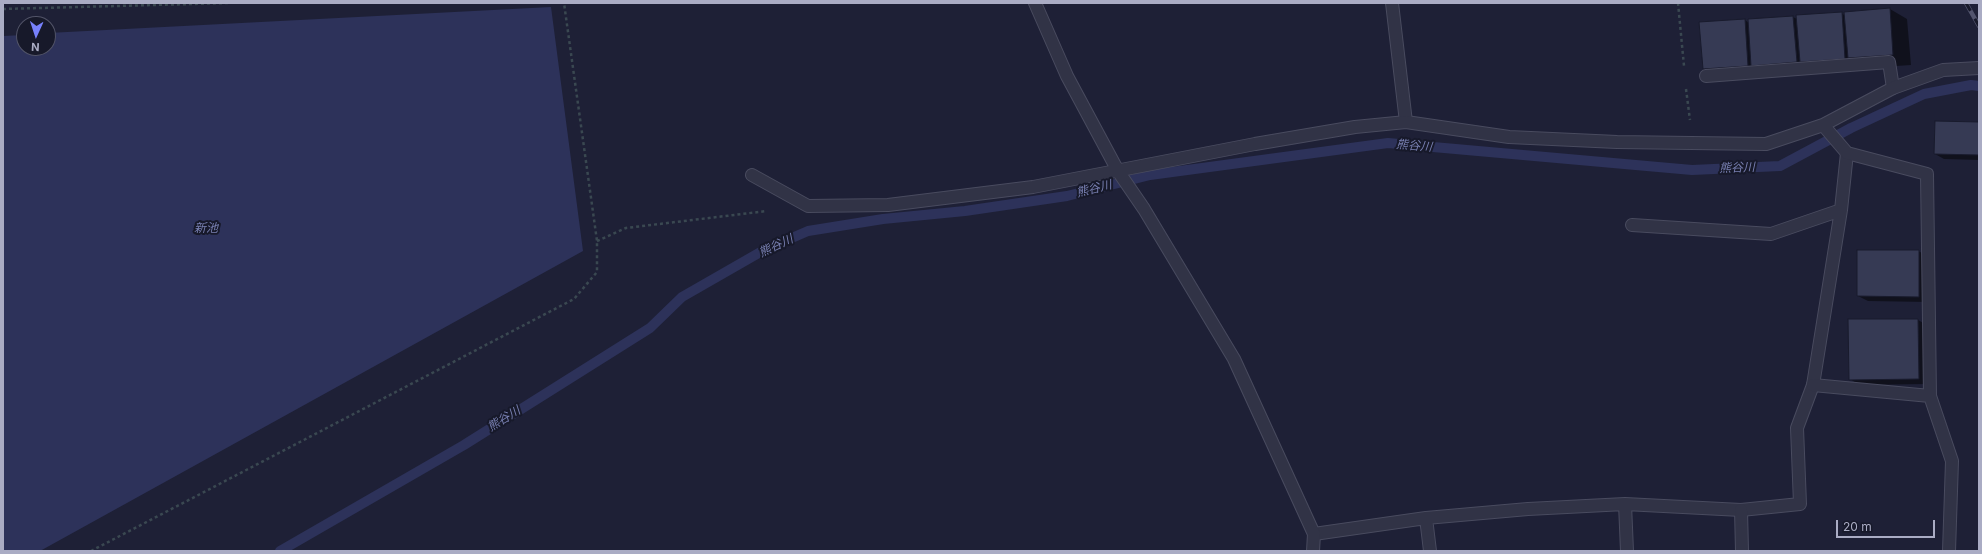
<!DOCTYPE html>
<meta charset="utf-8">
<style>
body{margin:0}
#map{position:relative;width:1982px;height:554px;overflow:hidden;background:#1e2036;font-family:Inter,sans-serif}
canvas{display:block}
.frame{position:absolute;inset:0;border:4px solid #aaacc4;pointer-events:none}
.north{position:absolute;left:16px;top:16px;width:40px;height:40px;box-sizing:border-box;background:#17192a;border:1px solid #525468;border-radius:50%;rotate:183deg;font-size:11px;font-weight:700;line-height:16px;text-align:center;color:#aaacc4}
.north::after{content:'';display:block;margin:auto;width:14px;height:18px;background:#7781fc;clip-path:polygon(50% 0,100% 100%,50% 72%,0 100%)}
.scale{position:absolute;left:1836px;top:520px;width:99px;height:18px;box-sizing:border-box;border:2px solid #aaacc4;border-top:0;padding-left:5px;font-size:12px;line-height:14px;white-space:nowrap;color:#aaacc4;-webkit-text-stroke:3px #17192a;paint-order:stroke}
</style>
<div id="map">
<canvas width="1982" height="554"></canvas>
<div class="frame"></div>
<div class="north">N</div>
<div class="scale">20 m</div>
</div>
<script>
const g = document.querySelector('canvas').getContext('2d');
g.lineJoin = 'round';
function fillPath(path, color) {
  g.fillStyle = color;
  g.fill(path, 'evenodd');
}
function poly(rows) {
  const path = new Path2D();
  for (const r of rows) {
    path.moveTo(r[0], r[1]);
    for (let i = 2; i < r.length; i += 2) path.lineTo(r[i], r[i + 1]);
  }
  return path;
}
function stroke(path, color, width, dash) {
  g.strokeStyle = color;
  g.lineWidth = width;
  g.lineCap = dash ? 'butt' : 'round';
  g.setLineDash(dash || []);
  g.stroke(path);
}
function label(font, color, halo, rows, align = 'center') {
  g.font = font + ' Inter,"Noto Sans JP",sans-serif';
  g.lineWidth = 4;
  g.setLineDash([]);
  g.textBaseline = 'middle';
  g.strokeStyle = halo;
  g.fillStyle = color;
  for (const [text, x, y, turn = 0] of rows) {
    g.save();
    g.translate(x, y);
    g.rotate((+turn || 0) * Math.PI / 180);
    g.textAlign = isNaN(turn) ? turn : align;
    if (halo) g.strokeText(text, 0, 0);
    g.fillText(text, 0, 0);
    g.restore();
  }
}
fillPath(poly([
 [551,7,583,251,40,551,3,551,3,36,24,35,24,48,48,48,48,33]
]), '#2d325a');
fillPath(poly([
 [1890,9,1907,19,1911,65,1722,78,1704,68,1745,20,1749,23,1749,20,1793,17,1797,19,1841,13,1846,16],
 [1979,123,1979,160,1944,159,1935,154],
 [1918,251,1928,256,1928,302,1868,301,1858,296],
 [1918,320,1927,325,1928,384,1859,385,1850,379]
]), '#0007');
stroke(poly([
 [280,551,464,445,650,328,682,297,764,250,808,231,883,219,965,211,1067,196,1150,175,1388,143,1692,170,1780,166,1851,128,1924,94,1971,85,1979,86]
]), '#2d325a', 10);
const building = poly([
 [1890,8,1893,55,1848,58,1844,12,1890,8],
 [1842,12,1845,59,1800,62,1796,15,1842,12],
 [1793,16,1797,62,1751,66,1748,19,1793,16],
 [1745,19,1748,66,1703,69,1699,22,1745,19],
 [1935,121,1979,122,1979,155,1934,154,1935,121],
 [1857,250,1919,250,1919,297,1857,296,1857,250],
 [1848,319,1918,319,1919,379,1849,380,1848,319]
]);
fillPath(building, '#363a54');
stroke(building, '#191b2d', 1);
const lane = poly([
 [1392,3,1406,122],
 [1706,76,1889,62,1893,88],
 [1632,225,1771,234,1841,210],
 [1625,504,1627,551],
 [1426,518,1430,551],
 [1314,534,1426,518,1528,509,1625,504,1741,510,1800,504,1797,428,1813,385,1841,210,1847,153]
]);
const street = poly([
 [1035,3,1067,76,1118,171,1144,209,1234,359,1314,534,1313,551],
 [1823,125,1847,153,1927,174,1930,396,1952,461,1949,551],
 [752,175,808,206,888,205,1033,187,1255,144,1355,127,1406,122,1509,137,1617,142,1766,144,1823,125,1893,88,1943,70,1979,68],
 [1813,385,1930,396],
 [1741,510,1742,551]
]);
stroke(lane, '#494b5f', 14);
stroke(street, '#494b5f', 14);
stroke(poly([
 [1678,3,1684,66],
 [3,9,229,3],
 [1686,89,1690,120],
 [597,241,626,228,767,211],
 [91,551,574,299,597,272,597,241,564,3]
]), '#3a4851', 2.5, [3, 3]);
stroke(lane, '#313346', 12);
stroke(street, '#313346', 12);
const rail = poly([
 [1966,3,1979,26]
]);
stroke(rail, '#53556e', 4.5);
stroke(rail, '#17192a', 3, [9]);
label('italic 12px', '#7980b2', '#17192a', [
 ["熊谷川",1414,146,5],
 ["熊谷川",1737,168,-2],
 ["熊谷川",1094,189,-14],
 ["新池",206,228],
 ["熊谷川",776,246,-25],
 ["熊谷川",504,419,-32]
]);
</script>
